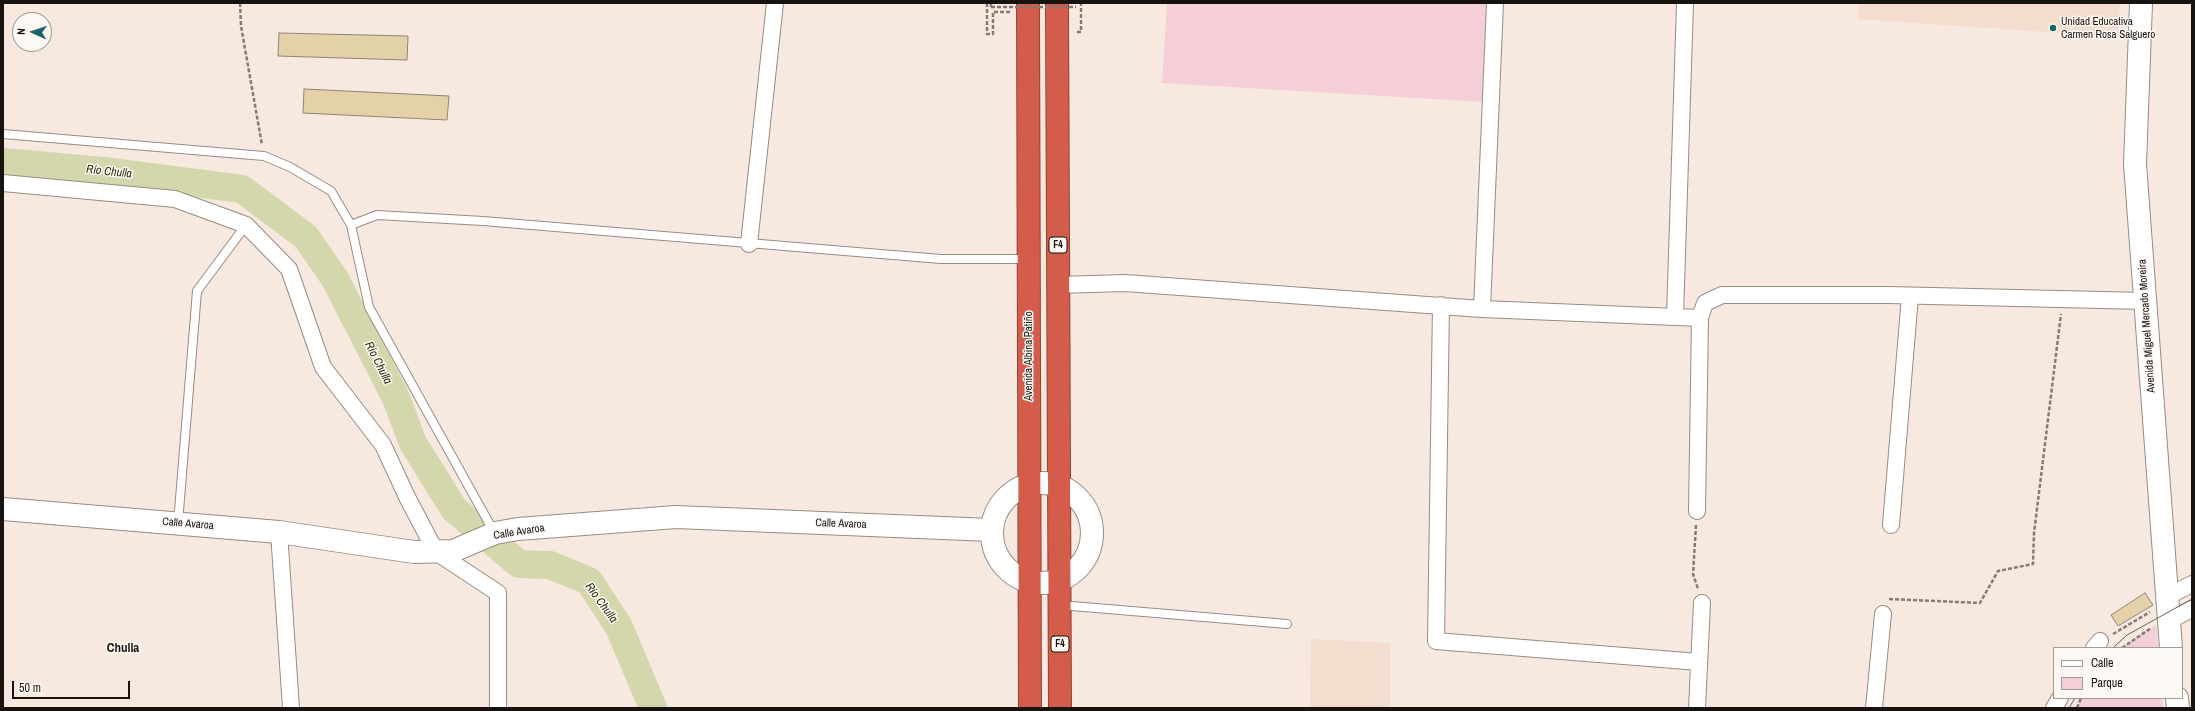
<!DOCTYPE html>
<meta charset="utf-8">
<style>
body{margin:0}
#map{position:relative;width:2195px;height:711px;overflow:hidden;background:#f7e9df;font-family:"Archivo Narrow",sans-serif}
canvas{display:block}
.frame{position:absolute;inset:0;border:4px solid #18130f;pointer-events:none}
.legend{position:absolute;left:2053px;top:647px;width:130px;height:52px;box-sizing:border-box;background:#fef8f4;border:1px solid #a29c98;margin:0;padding:5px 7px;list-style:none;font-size:12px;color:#18130f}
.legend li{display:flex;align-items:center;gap:8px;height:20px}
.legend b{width:20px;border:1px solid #a29c98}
.north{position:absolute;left:12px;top:12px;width:40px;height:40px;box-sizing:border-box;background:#fef8f4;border:1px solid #a29c98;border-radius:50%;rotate:273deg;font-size:11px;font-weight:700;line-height:16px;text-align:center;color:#18130f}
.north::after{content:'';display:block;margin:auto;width:14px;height:18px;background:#166463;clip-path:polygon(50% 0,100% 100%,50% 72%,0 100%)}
.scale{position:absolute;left:12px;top:681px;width:118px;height:18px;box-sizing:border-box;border:2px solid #18130f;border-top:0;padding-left:5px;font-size:12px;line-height:14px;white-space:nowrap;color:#18130f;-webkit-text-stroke:3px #fef8f4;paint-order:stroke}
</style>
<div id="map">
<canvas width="2195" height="711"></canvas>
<div class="frame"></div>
<ul class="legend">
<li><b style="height:5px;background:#fff"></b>Calle</li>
<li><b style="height:11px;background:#f5cfd7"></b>Parque</li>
</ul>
<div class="north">N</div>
<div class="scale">50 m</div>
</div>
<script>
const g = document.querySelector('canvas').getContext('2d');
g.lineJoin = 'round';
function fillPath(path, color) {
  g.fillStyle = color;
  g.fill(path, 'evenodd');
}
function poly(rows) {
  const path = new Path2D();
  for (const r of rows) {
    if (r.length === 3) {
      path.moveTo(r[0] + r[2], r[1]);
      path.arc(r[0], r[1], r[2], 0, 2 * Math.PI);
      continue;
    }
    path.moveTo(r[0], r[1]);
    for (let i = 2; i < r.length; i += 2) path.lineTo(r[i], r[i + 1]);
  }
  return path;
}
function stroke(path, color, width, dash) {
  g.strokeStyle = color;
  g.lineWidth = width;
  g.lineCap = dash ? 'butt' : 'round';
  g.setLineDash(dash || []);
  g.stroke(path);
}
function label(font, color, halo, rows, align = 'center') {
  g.font = font + ' "Archivo Narrow",sans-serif';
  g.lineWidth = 3;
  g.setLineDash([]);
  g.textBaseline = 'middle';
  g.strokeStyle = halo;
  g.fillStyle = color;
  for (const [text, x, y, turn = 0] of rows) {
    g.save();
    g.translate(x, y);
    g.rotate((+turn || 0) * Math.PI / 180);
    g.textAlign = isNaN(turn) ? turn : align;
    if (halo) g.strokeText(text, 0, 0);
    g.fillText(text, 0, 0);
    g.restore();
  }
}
fillPath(poly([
 [1859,3,2120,3,2118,37,1858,19],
 [1311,639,1390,643,1390,708,1310,708]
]), '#f2ddce');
fillPath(poly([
 [1167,3,1487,3,1484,102,1162,83],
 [2156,625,2158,648,2122,648,2126,644],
 [2081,698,2162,698,2163,708,2077,708]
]), '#f5cfd7');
stroke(poly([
 [3,162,104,171,242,189,306,237,335,279,396,398,413,443,454,509,519,564,550,565,589,581,619,627,653,708]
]), '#d3d7ab', 28);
const building = poly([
 [279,33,408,36,407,60,278,56,279,33],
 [304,89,449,96,447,120,303,113,304,89],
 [2145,593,2153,605,2118,626,2111,615,2145,593]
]);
fillPath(building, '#e5d1a8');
stroke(building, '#8c8679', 1);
const lane = poly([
 [3,134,264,156,290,167,331,191,351,225,369,307,494,532],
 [351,225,377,215,483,221,941,259,1028,259],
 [178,523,197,291,246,225],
 [1060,605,1287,624]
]);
const street = poly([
 [3,183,175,199,246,225,289,269,323,367,383,445,407,497,436,552,498,593,498,708],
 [749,244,775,3],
 [1058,285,1125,283,1482,309,1700,318,1705,303,1722,295,1888,295,2145,301],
 [1441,305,1436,641,1699,662],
 [1482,309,1495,3],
 [1675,317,1685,3],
 [1697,511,1700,318],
 [1891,525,1910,296],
 [279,532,291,708],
 [2166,597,2192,584],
 [2168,621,2192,609],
 [2094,648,2100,641],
 [1697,708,1702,603],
 [1874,708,1883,614],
 [2054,708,2060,698]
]);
const secondary = poly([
 [2141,3,2135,164,2171,648],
 [1042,533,50],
 [3,509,279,532,414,552,453,551,495,533,518,529,676,517,991,530],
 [2177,698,2178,708]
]);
const highway = poly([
 [1028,3,1030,708],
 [1057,3,1060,708]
]);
stroke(lane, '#988b82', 10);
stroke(street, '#988b82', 18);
stroke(secondary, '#988b82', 24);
stroke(highway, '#924335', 24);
stroke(poly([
 [240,3,241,26,262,145],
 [987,3,987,34,993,34,993,12,1011,12],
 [991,3,991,7],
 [1077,32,1081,32,1081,3],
 [1696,525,1693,574,1698,589],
 [1889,599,1980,603,1998,571,2033,564,2034,533,2061,314],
 [2113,634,2150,612],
 [2122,648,2151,628],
 [2077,708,2081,698]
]), '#847b74', 2.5, [4, 2]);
stroke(lane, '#fff', 8);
stroke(street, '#fff', 16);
stroke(secondary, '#fff', 22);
stroke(highway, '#d35d4a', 22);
stroke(poly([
 [2113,648,2127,635,2192,599],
 [2069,708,2075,698]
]), '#68605a', 1);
stroke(poly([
 [991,7,1076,7]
]), '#847b74', 2.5, [4, 2]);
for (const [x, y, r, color] of [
 [2053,28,4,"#166463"]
]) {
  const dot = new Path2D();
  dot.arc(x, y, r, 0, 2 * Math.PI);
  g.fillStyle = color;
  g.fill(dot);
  stroke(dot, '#fef8f4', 1.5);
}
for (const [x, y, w] of [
 [1058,245,18],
 [1060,644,18]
]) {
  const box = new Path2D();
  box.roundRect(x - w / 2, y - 8, w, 16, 3);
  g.fillStyle = '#fef8f4';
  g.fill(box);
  stroke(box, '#18130f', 1);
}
label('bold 10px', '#18130f', null, [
 ["F4",1058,245],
 ["F4",1060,644]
]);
label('11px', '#18130f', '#fef8f4', [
 ["Unidad Educativa",2061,22],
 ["Carmen Rosa Salguero",2061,35]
], 'left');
label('11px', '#18130f', '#fef8f4', [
 ["Avenida Miguel Mercado Moreira",2147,326,-94],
 ["Avenida Albina Patiño",1029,356,-90],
 ["Calle Avaroa",188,524,5],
 ["Calle Avaroa",841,524,2],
 ["Calle Avaroa",519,532,-9]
]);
label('italic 12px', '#2b2d0a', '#fef8f4', [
 ["Río Chulla",109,172,6],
 ["Río Chulla",378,363,63],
 ["Río Chulla",601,603,54]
]);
label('bold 13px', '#18130f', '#fef8f4', [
 ["Chulla",123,649]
]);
</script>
